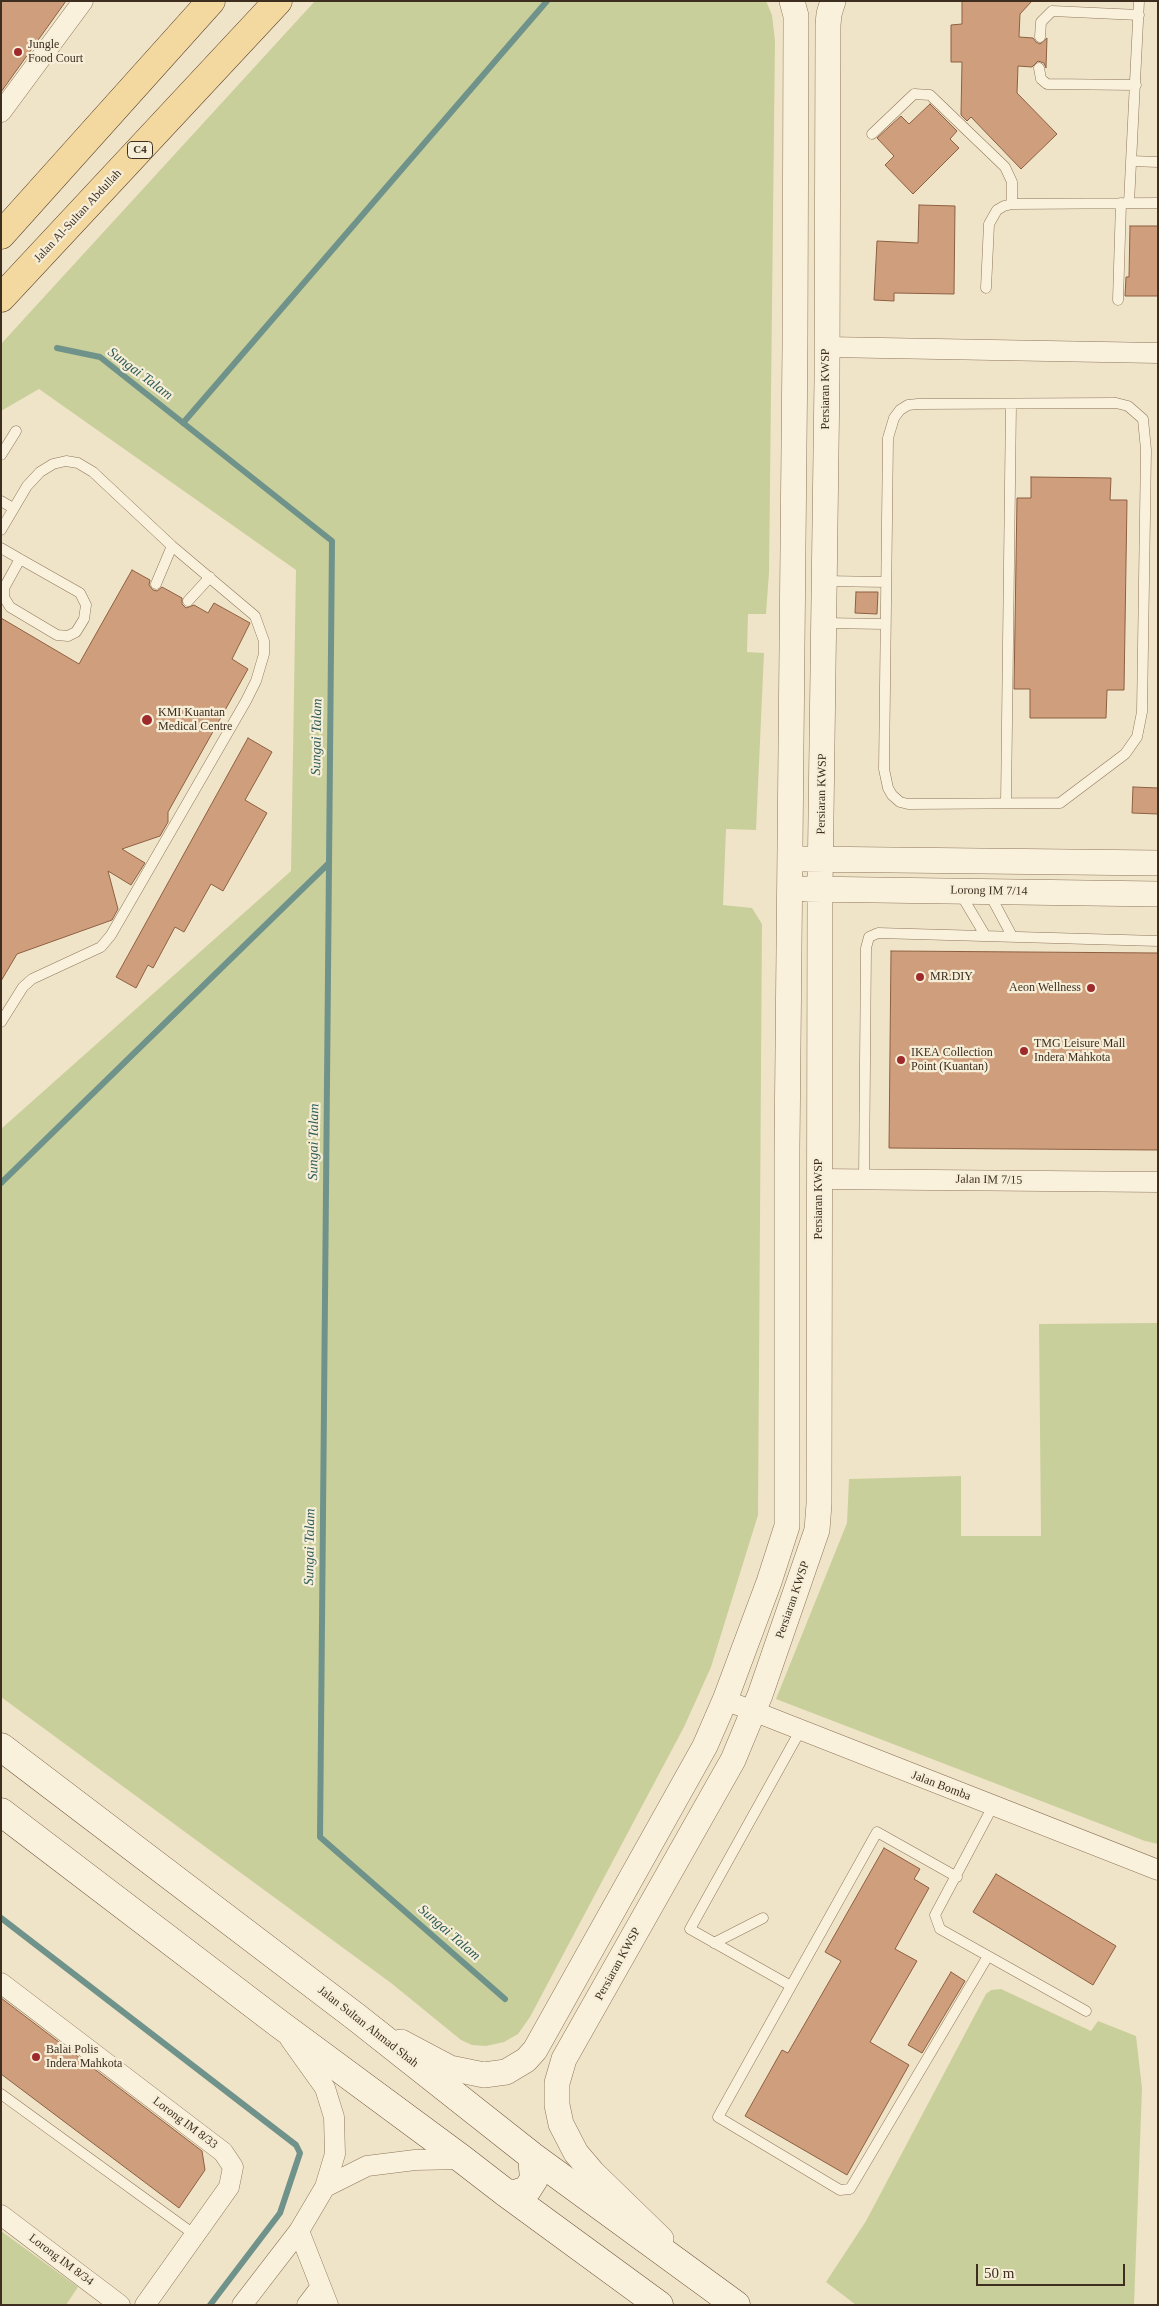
<!DOCTYPE html>
<style>
body{margin:0}
#map{position:relative;width:1159px;height:2306px;overflow:hidden;background:#f0e4c8;font-family:Georgia,serif}
canvas{display:block}
.frame{position:absolute;inset:0;border:2px solid #3d2e20;pointer-events:none}
.scale{position:absolute;left:976px;top:2264px;width:149px;height:22px;box-sizing:border-box;border:2px solid #3d2e20;border-top:0;padding-left:6px;font-size:15px;line-height:18px;white-space:nowrap;color:#3d2e20;-webkit-text-stroke:4px #f7eed8;paint-order:stroke}
</style>
<div id="map">
<canvas width="1159" height="2306"></canvas>
<div class="frame"></div>
<div class="scale">50 m</div>
</div>
<script>
const g = document.querySelector('canvas').getContext('2d');
g.lineJoin = 'round';
function fillPath(path, color) {
  g.fillStyle = color;
  g.fill(path, 'evenodd');
}
function poly(rows) {
  const path = new Path2D();
  for (const r of rows) {
    path.moveTo(r[0], r[1]);
    for (let i = 2; i < r.length; i += 2) path.lineTo(r[i], r[i + 1]);
  }
  return path;
}
function stroke(path, color, width, dash) {
  g.strokeStyle = color;
  g.lineWidth = width;
  g.lineCap = dash ? 'butt' : 'round';
  g.setLineDash(dash || []);
  g.stroke(path);
}
function label(font, color, halo, rows, align = 'center') {
  g.font = font + ' Georgia,serif';
  g.lineWidth = 4.5;
  g.setLineDash([]);
  g.textBaseline = 'middle';
  g.strokeStyle = halo;
  g.fillStyle = color;
  for (const [text, x, y, turn = 0] of rows) {
    g.save();
    g.translate(x, y);
    g.rotate((+turn || 0) * Math.PI / 180);
    g.textAlign = isNaN(turn) ? turn : align;
    if (halo) g.strokeText(text, 0, 0);
    g.fillText(text, 0, 0);
    g.restore();
  }
}
fillPath(poly([
 [315,1,766,1,772,15,775,41,769,573,766,614,748,614,747,652,764,653,756,830,726,829,723,905,752,908,762,924,758,1515,711,1667,684,1727,530,2017,518,2034,504,2042,486,2046,472,2045,461,2040,391,1983,1,1697,1,1129,291,871,296,570,39,389,1,411,1,344],
 [1158,1323,1158,1844,1145,1841,776,1699,847,1523,849,1479,961,1476,961,1536,1041,1536,1039,1324],
 [1001,1989,1091,2031,1098,2021,1136,2036,1142,2088,1134,2305,856,2305,826,2282,866,2221,986,1994,991,1990],
 [1,2231,78,2287,66,2305,1,2305]
]), '#c9cf9b');
stroke(poly([
 [57,348,100,357,332,541,320,1837,505,1999],
 [183,423,547,1],
 [1,1183,328,864],
 [1,1918,296,2145,300,2153,280,2213,210,2305]
]), '#6f938a', 6);
const building = poly([
 [1,1,66,1,1,92,1,1],
 [962,1,1032,1,1020,14,1019,37,1033,38,1036,42,1040,44,1047,38,1046,68,1044,63,1038,61,1032,67,1018,66,1017,93,1057,134,1021,169,971,117,967,121,961,115,962,62,951,62,951,25,962,24,962,1],
 [930,104,957,131,950,139,959,148,913,194,885,165,894,156,877,138,901,116,909,124,930,104],
 [919,205,955,206,954,294,894,293,894,301,874,300,877,241,918,243,919,205],
 [1130,226,1158,226,1158,296,1125,296,1126,277,1129,277,1130,226],
 [1031,477,1111,478,1110,500,1127,500,1124,690,1107,690,1106,718,1030,718,1030,689,1014,689,1017,498,1031,498,1031,477],
 [132,570,150,580,149,585,153,590,157,591,162,587,182,598,182,604,186,608,194,605,208,613,214,603,250,623,232,659,248,669,168,812,168,822,160,836,122,849,145,863,131,885,108,871,118,909,112,920,17,954,1,981,1,618,79,664,132,570],
 [856,592,878,592,877,614,855,613,856,592],
 [248,738,272,752,245,800,267,813,223,891,211,884,184,932,175,927,153,968,148,965,136,988,116,977,248,738],
 [1133,787,1158,788,1158,814,1132,813,1133,787],
 [891,951,1158,953,1158,1150,889,1148,891,951],
 [884,1848,920,1869,914,1879,929,1888,895,1949,917,1961,870,2042,909,2065,847,2175,745,2116,782,2050,788,2053,841,1961,825,1952,884,1848],
 [996,1874,1116,1946,1093,1985,973,1912,996,1874],
 [951,1972,965,1981,922,2053,908,2045,951,1972],
 [1,1998,202,2151,205,2170,179,2208,1,2074,1,1998]
]);
fillPath(building, '#cf9f7d');
stroke(building, '#8d5f41', 1);
const service = poly([
 [1040,37,1041,22,1052,11,1139,15],
 [1039,68,1041,79,1047,84,1136,85],
 [872,134,914,94,930,95,1005,167,1012,182,1012,204],
 [1131,161,1158,162],
 [1129,203,1139,1],
 [986,288,989,224,997,210,1004,206,1012,204,1158,203],
 [1118,300,1121,203],
 [1116,403,1128,406,1143,419,1146,450,1142,712,1137,737,1125,754,1060,803,908,804,900,802,892,795,888,788,884,769,888,438,894,418,900,410,908,405,918,404,1116,403],
 [1,455,16,431],
 [1,501,13,508],
 [1,530,27,486,40,472,53,464,66,461,78,463,93,472,172,546,255,616,264,641,264,654,256,681,246,701,111,935,101,947,32,979,23,987,1,1022],
 [1,548,20,559],
 [20,559,80,593,86,605,84,619,76,632,68,636,57,635,10,607,4,597,4,588,20,559],
 [824,581,886,582],
 [156,584,172,546],
 [188,601,210,577],
 [824,623,885,624],
 [1006,803,1011,404],
 [960,893,985,935],
 [989,893,1012,936],
 [864,1178,866,948,869,937,878,933,1158,941],
 [800,1731,690,1929,791,1986,877,1832,957,1877],
 [993,1806,935,1915,940,1929,1086,2011],
 [714,1943,763,1918],
 [791,1986,718,2117,840,2190,850,2189,988,1956],
 [1,2094,195,2235]
]);
const minor = poly([
 [1,112,83,1],
 [827,347,1158,353],
 [819,1179,1158,1182],
 [725,1700,1158,1870],
 [1,1983,223,2152,233,2167,229,2187,145,2305],
 [325,2187,367,2166,415,2160,462,2159],
 [1,2215,120,2305],
 [299,2231,328,2305],
 [242,2305,299,2231,325,2187,335,2154,334,2117,325,2088,290,2039],
 [307,2305,320,2288]
]);
const tertiary = poly([
 [804,859,1158,863],
 [805,889,1158,894],
 [401,2042,450,2068,484,2075,506,2072,526,2060,535,2050,705,1746,725,1700,769,1582,787,1526,787,1148,795,346,796,16,792,1],
 [661,2239,593,2173,576,2153,561,2124,557,2105,557,2083,564,2059,733,1760,760,1695,817,1530,819,1504,820,889,827,379,828,25,829,14,833,1]
]);
const secondary = poly([
 [1,1747,356,2017,532,2156,736,2305],
 [1,1812,278,2023,462,2159,506,2193,659,2305],
 [506,2193,515,2194,527,2190,534,2179,532,2156]
]);
const primary = poly([
 [1,235,211,1],
 [1,298,278,1]
]);
stroke(service, '#8d765c', 11);
stroke(minor, '#8d765c', 21);
stroke(tertiary, '#8d765c', 26);
stroke(secondary, '#6f573f', 29);
stroke(primary, '#5b4430', 29);
stroke(service, '#faf1dc', 10);
stroke(minor, '#faf1dc', 20);
stroke(tertiary, '#faf1dc', 25);
stroke(secondary, '#faf1dc', 28);
stroke(primary, '#f3d9a0', 28);
for (const [x, y, r, color] of [
 [18,52,5,"#9e2a2b"],
 [147,720,6,"#9e2a2b"],
 [920,977,5,"#9e2a2b"],
 [1091,988,5,"#9e2a2b"],
 [1024,1051,5,"#9e2a2b"],
 [901,1060,5,"#9e2a2b"],
 [36,2057,5,"#9e2a2b"]
]) {
  const dot = new Path2D();
  dot.arc(x, y, r, 0, 2 * Math.PI);
  g.fillStyle = color;
  g.fill(dot);
  stroke(dot, '#f7eed8', 2);
}
for (const [x, y, w] of [
 [140,150,25]
]) {
  const box = new Path2D();
  box.roundRect(x - w / 2, y - 8.5, w, 17, 4);
  g.fillStyle = '#f7eed8';
  g.fill(box);
  stroke(box, '#3d2e20', 1);
}
label('bold 11px', '#3d2e20', null, [
 ["C4",140,150]
]);
label('12px', '#3d2e20', '#f7eed8', [
 ["Jungle",28,45],
 ["Food Court",28,59],
 ["KMI Kuantan",158,713],
 ["Medical Centre",158,727],
 ["MR.DIY",930,977],
 ["Aeon Wellness",1081,988,"right"],
 ["TMG Leisure Mall",1034,1044],
 ["Indera Mahkota",1034,1058],
 ["IKEA Collection",911,1053],
 ["Point (Kuantan)",911,1067],
 ["Balai Polis",46,2050],
 ["Indera Mahkota",46,2064]
], 'left');
label('12px', '#3d2e20', '#f7eed8', [
 ["Jalan Al-Sultan Abdullah",78,216,-47],
 ["Persiaran KWSP",826,389,-90],
 ["Persiaran KWSP",822,794,-89],
 ["Lorong IM 7/14",989,891,1],
 ["Jalan IM 7/15",989,1180,1],
 ["Persiaran KWSP",819,1199,-90],
 ["Persiaran KWSP",793,1600,-71],
 ["Jalan Bomba",941,1786,21],
 ["Persiaran KWSP",618,1964,-61],
 ["Jalan Sultan Ahmad Shah",368,2027,38],
 ["Lorong IM 8/33",185,2123,37],
 ["Lorong IM 8/34",61,2260,37]
]);
label('italic 14px', '#2f5d5a', '#f7eed8', [
 ["Sungai Talam",140,374,37],
 ["Sungai Talam",317,737,-89],
 ["Sungai Talam",314,1142,-89],
 ["Sungai Talam",310,1547,-89],
 ["Sungai Talam",449,1933,41]
]);
</script>
